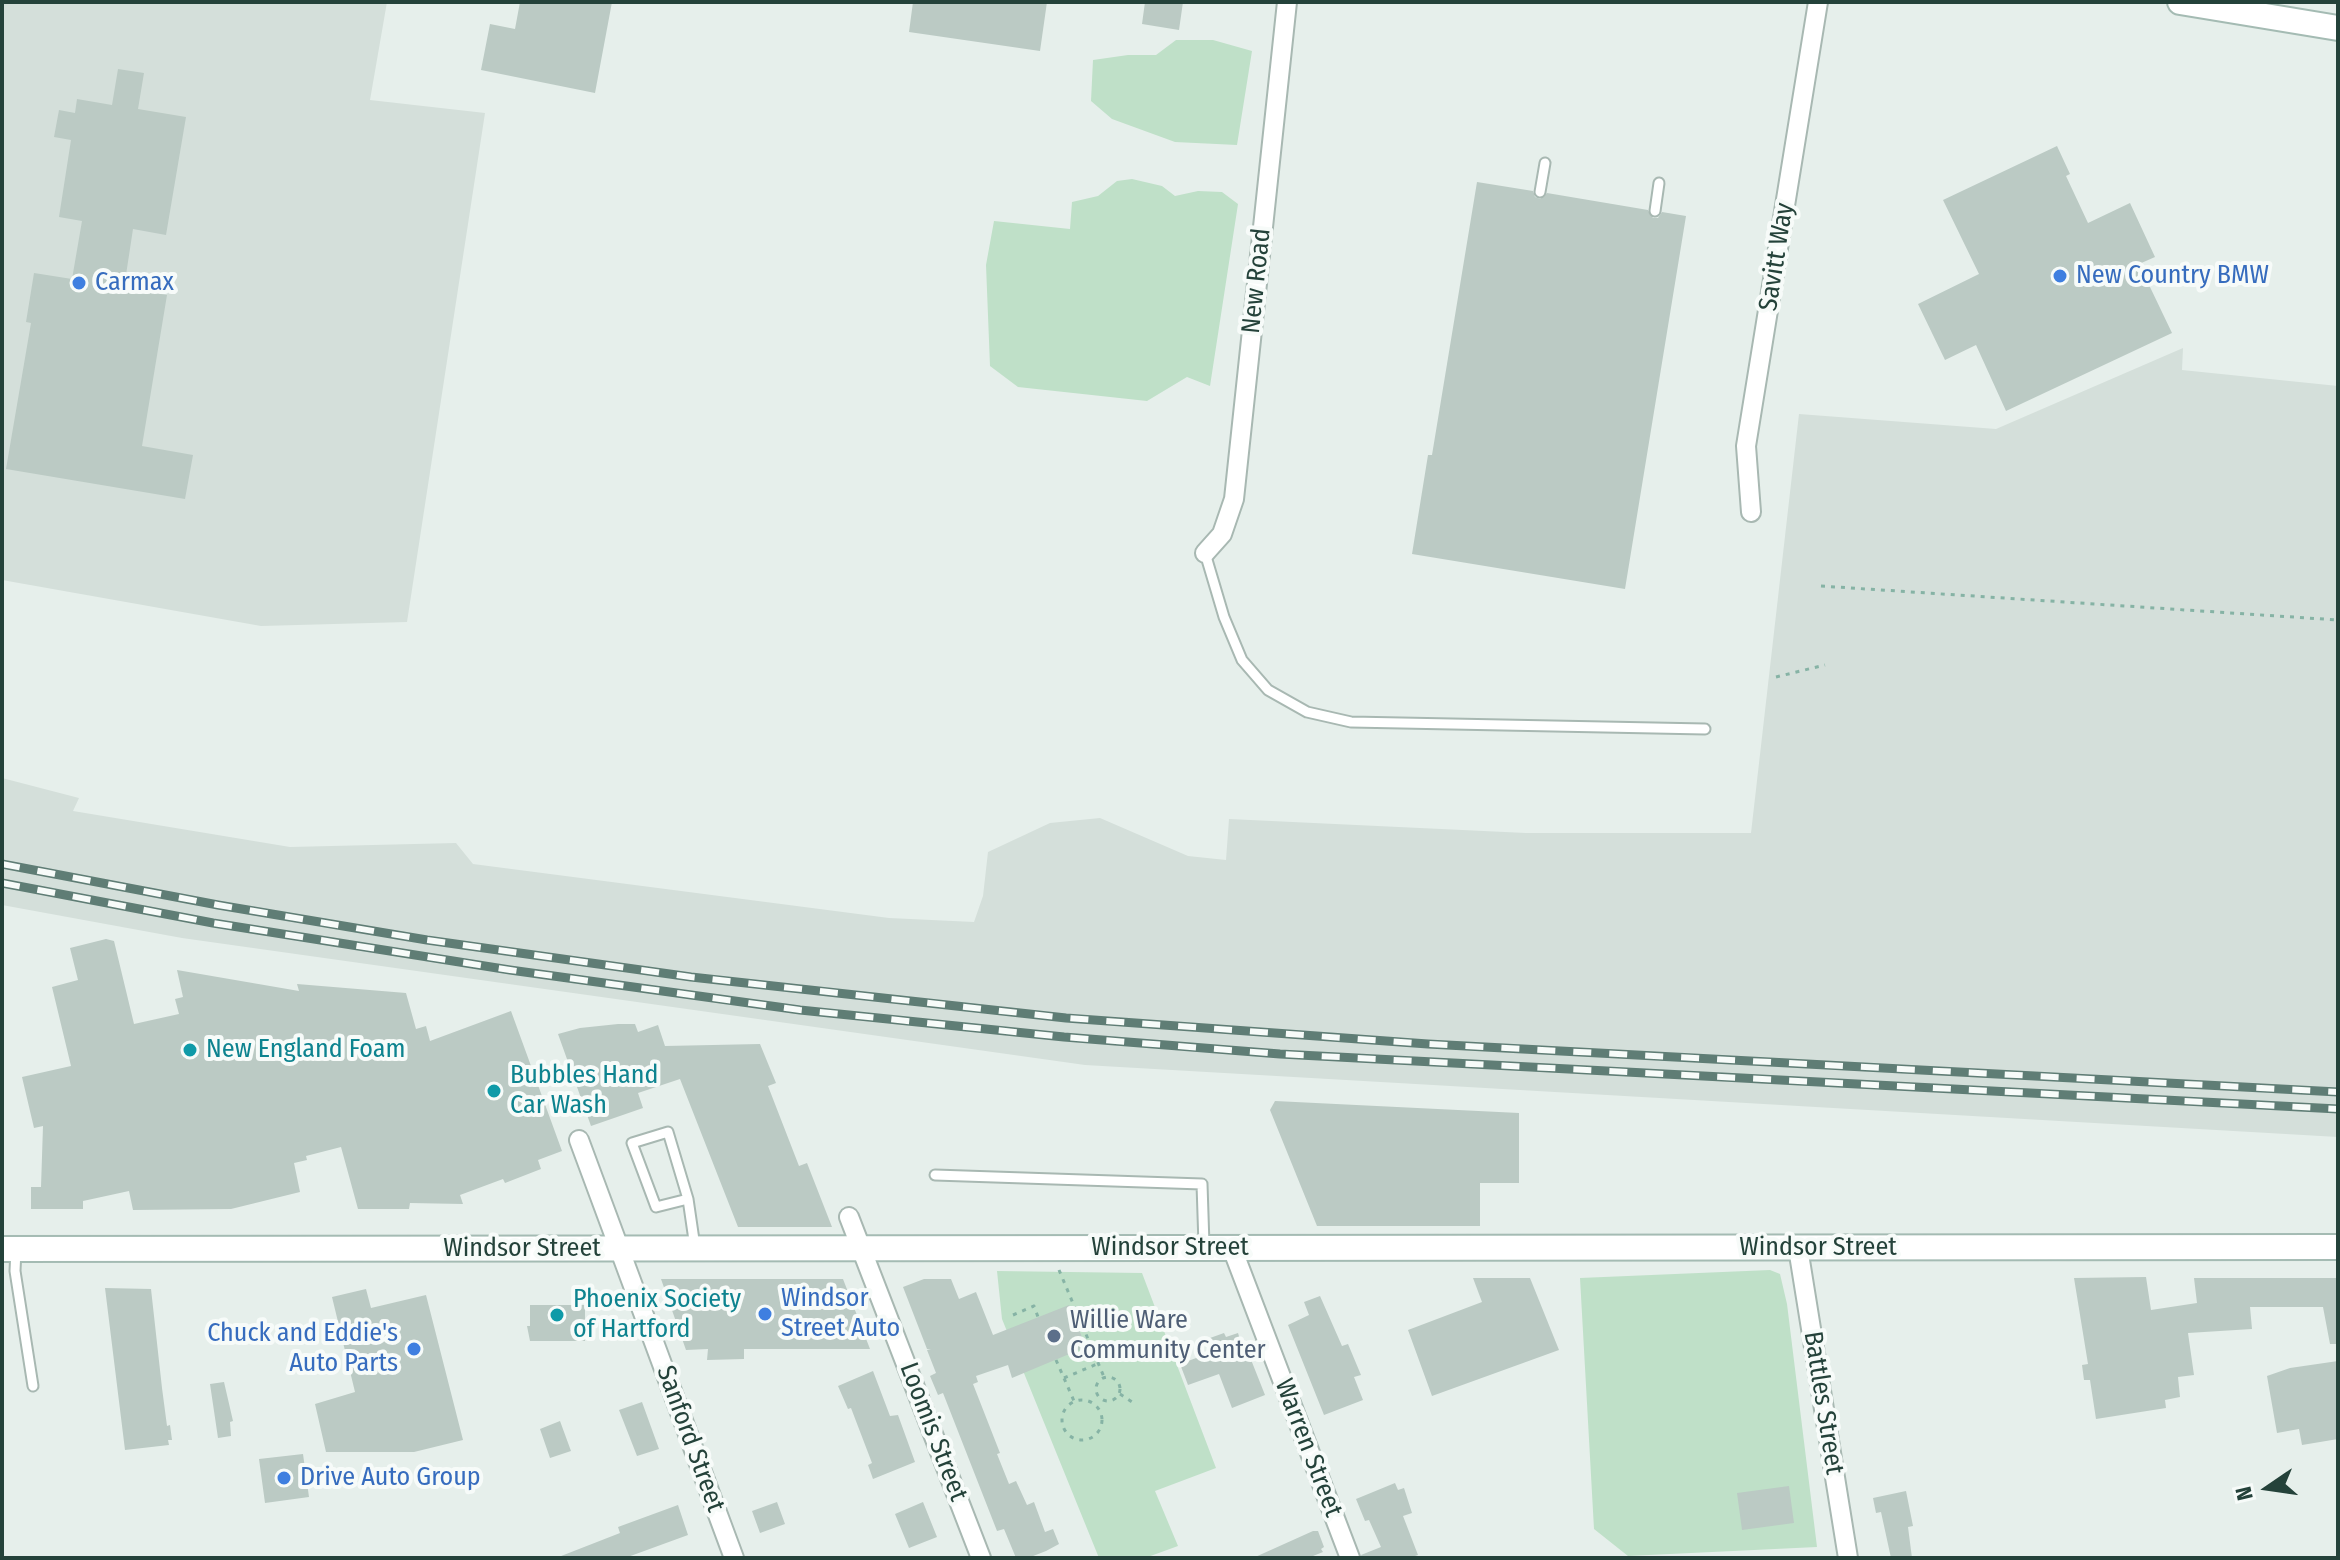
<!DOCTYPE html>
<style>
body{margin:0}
#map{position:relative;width:2340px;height:1560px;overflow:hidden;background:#e6efeb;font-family:"Fira Sans Condensed",sans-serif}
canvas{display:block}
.frame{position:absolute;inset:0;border:4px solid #24423a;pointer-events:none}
.north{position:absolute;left:2228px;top:1448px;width:80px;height:80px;-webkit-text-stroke:6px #f7fbf9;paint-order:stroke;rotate:257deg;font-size:22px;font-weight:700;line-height:32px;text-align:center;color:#24423a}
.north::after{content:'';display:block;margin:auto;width:28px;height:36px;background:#24423a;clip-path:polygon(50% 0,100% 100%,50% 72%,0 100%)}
</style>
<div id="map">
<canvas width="2340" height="1560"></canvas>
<div class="frame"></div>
<div class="north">N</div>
</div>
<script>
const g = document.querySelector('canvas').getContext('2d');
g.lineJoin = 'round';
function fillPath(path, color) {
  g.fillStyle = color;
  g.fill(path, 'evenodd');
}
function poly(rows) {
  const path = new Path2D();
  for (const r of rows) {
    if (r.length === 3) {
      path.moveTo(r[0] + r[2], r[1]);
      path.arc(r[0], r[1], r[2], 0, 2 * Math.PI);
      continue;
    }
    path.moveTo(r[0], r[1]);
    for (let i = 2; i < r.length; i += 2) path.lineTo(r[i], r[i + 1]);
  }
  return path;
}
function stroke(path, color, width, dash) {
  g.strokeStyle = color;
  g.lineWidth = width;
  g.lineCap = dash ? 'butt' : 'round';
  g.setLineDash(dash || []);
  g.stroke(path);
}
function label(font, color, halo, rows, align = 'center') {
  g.font = font + ' "Fira Sans Condensed",sans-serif';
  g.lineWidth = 8;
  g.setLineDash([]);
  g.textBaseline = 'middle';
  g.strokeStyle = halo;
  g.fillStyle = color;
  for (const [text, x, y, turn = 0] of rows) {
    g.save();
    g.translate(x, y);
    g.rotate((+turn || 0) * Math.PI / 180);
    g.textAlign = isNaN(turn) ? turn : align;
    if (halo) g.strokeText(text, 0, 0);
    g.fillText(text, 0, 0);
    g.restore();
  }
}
fillPath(poly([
 [2,2,387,2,370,100,485,113,407,622,261,626,2,580],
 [2183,348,2182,370,2338,386,2338,1137,1085,1065,182,938,2,905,2,778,79,798,73,811,290,847,456,843,473,864,889,918,974,922,983,896,988,852,1050,823,1100,818,1188,856,1226,860,1229,819,1526,833,1751,833,1799,414,1996,429]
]), '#d4dfda');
fillPath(poly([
 [1176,40,1213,40,1252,51,1237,145,1175,142,1112,119,1091,101,1093,60,1128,55,1156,55],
 [1132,179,1162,186,1175,196,1198,191,1222,192,1238,204,1210,386,1187,377,1147,401,1018,387,990,366,986,265,994,221,1070,229,1072,202,1098,196,1117,181],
 [1770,1270,1780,1274,1787,1304,1817,1547,1628,1556,1594,1529,1580,1278],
 [997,1271,1142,1273,1216,1468,1155,1491,1178,1546,1145,1558,1099,1558,1002,1319]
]), '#bfe0c8');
fillPath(poly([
 [520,2,612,2,595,93,481,70,490,24,515,29],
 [913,2,1047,2,1040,51,909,32],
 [1145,2,1183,2,1179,30,1142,24],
 [118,69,144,73,138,109,186,117,166,235,133,229,124,288,167,295,142,446,193,455,185,499,6,469,31,323,26,322,34,273,72,279,82,221,59,217,71,140,54,137,59,110,75,113,77,99,112,105],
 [2057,146,2070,174,2066,176,2088,223,2130,203,2155,257,2139,264,2172,333,2006,411,1976,345,1945,360,1918,304,1979,274,1943,200],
 [1477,182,1533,191,1535,197,1540,199,1547,193,1648,210,1653,218,1658,218,1662,212,1686,216,1625,589,1412,554,1428,455,1432,455],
 [106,939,114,941,134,1024,179,1014,175,999,183,997,177,970,299,991,297,984,406,993,416,1029,426,1026,430,1041,511,1011,562,1151,538,1160,541,1169,505,1183,503,1179,460,1195,463,1204,410,1203,409,1209,358,1209,341,1147,306,1156,307,1160,294,1163,300,1192,231,1209,133,1210,129,1191,83,1201,83,1209,31,1209,31,1187,41,1187,43,1126,34,1128,22,1077,71,1066,52,987,78,980,70,948],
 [618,1024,635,1024,638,1032,658,1025,665,1046,760,1044,776,1083,768,1086,799,1166,807,1163,832,1227,738,1227,680,1079,638,1093,643,1108,591,1126,558,1034,580,1028],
 [1275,1101,1519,1113,1519,1183,1480,1183,1480,1226,1317,1226,1270,1110],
 [2146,1277,2151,1310,2197,1303,2194,1278,2338,1278,2338,1344,2330,1344,2323,1307,2250,1307,2252,1329,2188,1333,2194,1375,2178,1377,2180,1397,2165,1400,2166,1408,2096,1419,2090,1380,2084,1380,2082,1365,2088,1364,2074,1278],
 [1473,1278,1530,1278,1559,1350,1432,1396,1408,1330,1482,1302],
 [661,1279,843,1279,870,1349,744,1349,744,1359,707,1360,708,1349,686,1350],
 [924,1279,951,1279,959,1299,976,1292,993,1335,1069,1305,1086,1347,1012,1378,1008,1365,976,1376,978,1382,973,1384,1000,1453,997,1454,1009,1484,1016,1481,1027,1505,1034,1502,1045,1532,1053,1529,1059,1544,1046,1551,1028,1558,1016,1558,1004,1529,997,1531,943,1393,938,1395,930,1376,936,1373,927,1350,931,1349,927,1349,903,1287],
 [105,1288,151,1289,162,1388,167,1426,170,1425,172,1440,168,1440,169,1445,125,1450],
 [366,1289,371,1308,426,1295,463,1440,414,1452,326,1452,315,1404,355,1392,332,1297],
 [1320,1296,1342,1346,1348,1344,1361,1375,1354,1377,1363,1400,1324,1415,1288,1325,1309,1315,1304,1302],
 [530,1305,585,1305,585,1341,530,1341,527,1326,530,1326],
 [1224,1333,1226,1337,1238,1333,1241,1343,1244,1342,1265,1395,1232,1408,1219,1374,1188,1385,1180,1364,1215,1351,1210,1338],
 [2338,1361,2338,1439,2302,1445,2299,1429,2277,1433,2267,1376,2290,1368],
 [873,1371,890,1416,898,1415,915,1462,873,1479,868,1465,872,1463,851,1408,848,1409,838,1386],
 [224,1382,233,1421,230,1422,231,1436,218,1438,210,1384],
 [642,1402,659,1449,637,1456,619,1410],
 [560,1421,571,1451,550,1458,540,1429],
 [303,1454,309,1497,265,1503,259,1459],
 [1395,1483,1398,1490,1404,1488,1412,1513,1403,1516,1418,1555,1409,1558,1362,1558,1361,1555,1381,1547,1369,1520,1365,1521,1356,1499],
 [1789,1486,1794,1523,1742,1530,1737,1493],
 [1906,1491,1913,1526,1908,1527,1912,1558,1891,1558,1881,1512,1876,1513,1873,1498],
 [777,1502,785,1524,760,1533,752,1511],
 [923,1502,937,1537,909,1548,895,1514],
 [678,1505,688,1535,625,1558,556,1558,620,1533,618,1527],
 [1313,1531,1318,1531,1324,1547,1321,1549,1323,1552,1308,1558,1253,1558]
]), '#bbcac4');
const lane = poly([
 [1540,192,1545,163],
 [1655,211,1659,183],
 [1205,553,1224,617,1242,660,1268,690,1307,712,1351,722,1705,729],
 [935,1175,1202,1184,1204,1245],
 [688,1199,656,1207,632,1143,668,1132,688,1199,695,1247],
 [16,1249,15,1271,33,1386]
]);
const street = poly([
 [1751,512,1746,446,1818,2],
 [1205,553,1222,534,1234,499,1287,2],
 [579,1140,734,1558],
 [849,1217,981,1558],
 [1232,1248,1350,1558],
 [1798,1248,1848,1558]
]);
const secondary = poly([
 [2180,2,2338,28],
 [2,1249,2338,1247]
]);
stroke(lane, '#a8b8b2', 13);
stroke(street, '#a8b8b2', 22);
stroke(secondary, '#a4bbb3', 28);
stroke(poly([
 [1821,586,2338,620],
 [1776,677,1825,665],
 [1059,1270,1104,1377],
 [1013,1315,1034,1306,1038,1317],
 [1082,1325,1089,1321],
 [1056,1360,1074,1401],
 [1108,1389,12],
 [1064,1378,1097,1364],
 [1120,1394,1132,1402],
 [1082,1420,20]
]), '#86b3a5', 3, [4, 6]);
stroke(lane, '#fff', 9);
stroke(street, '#fff', 18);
stroke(secondary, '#fff', 24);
const rail = poly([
 [2,864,218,905,427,940,691,977,1066,1018,1428,1044,2338,1092],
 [2,883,213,923,510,970,800,1010,1064,1037,1280,1054,2338,1109]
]);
stroke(rail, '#5f7d75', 9);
stroke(rail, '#f7fbf9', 6, [18]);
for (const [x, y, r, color] of [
 [2060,276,8,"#3f7fe0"],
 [79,283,8,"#3f7fe0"],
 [190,1050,8,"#0f9aa8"],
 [494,1091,8,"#0f9aa8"],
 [765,1314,8,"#3f7fe0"],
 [557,1315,8,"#0f9aa8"],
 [1054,1336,8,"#5c6f8a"],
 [414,1349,8,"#3f7fe0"],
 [284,1478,8,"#3f7fe0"]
]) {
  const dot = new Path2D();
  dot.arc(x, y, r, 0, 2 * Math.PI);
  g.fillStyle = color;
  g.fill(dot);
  stroke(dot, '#f7fbf9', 3);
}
label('26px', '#24423a', '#f7fbf9', [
 ["Savitt Way",1777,257,-81],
 ["New Road",1257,281,-84],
 ["Windsor Street",1170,1248],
 ["Windsor Street",1818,1248],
 ["Windsor Street",522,1249],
 ["Battles Street",1823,1403,81],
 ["Loomis Street",933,1432,69],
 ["Sanford Street",690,1439,70],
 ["Warren Street",1308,1448,69]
]);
label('26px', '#366cbe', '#f7fbf9', [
 ["New Country BMW",2076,276],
 ["Carmax",95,283],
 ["Windsor",781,1299],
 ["Street Auto",781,1329],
 ["Chuck and Eddie's",398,1334,"right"],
 ["Auto Parts",398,1364,"right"],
 ["Drive Auto Group",300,1478]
], 'left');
label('26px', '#0d838f', '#f7fbf9', [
 ["New England Foam",206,1050],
 ["Bubbles Hand",510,1076],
 ["Car Wash",510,1106],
 ["Phoenix Society",573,1300],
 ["of Hartford",573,1330]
], 'left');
label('26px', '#4e5e75', '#f7fbf9', [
 ["Willie Ware",1070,1321],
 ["Community Center",1070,1351]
], 'left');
</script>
